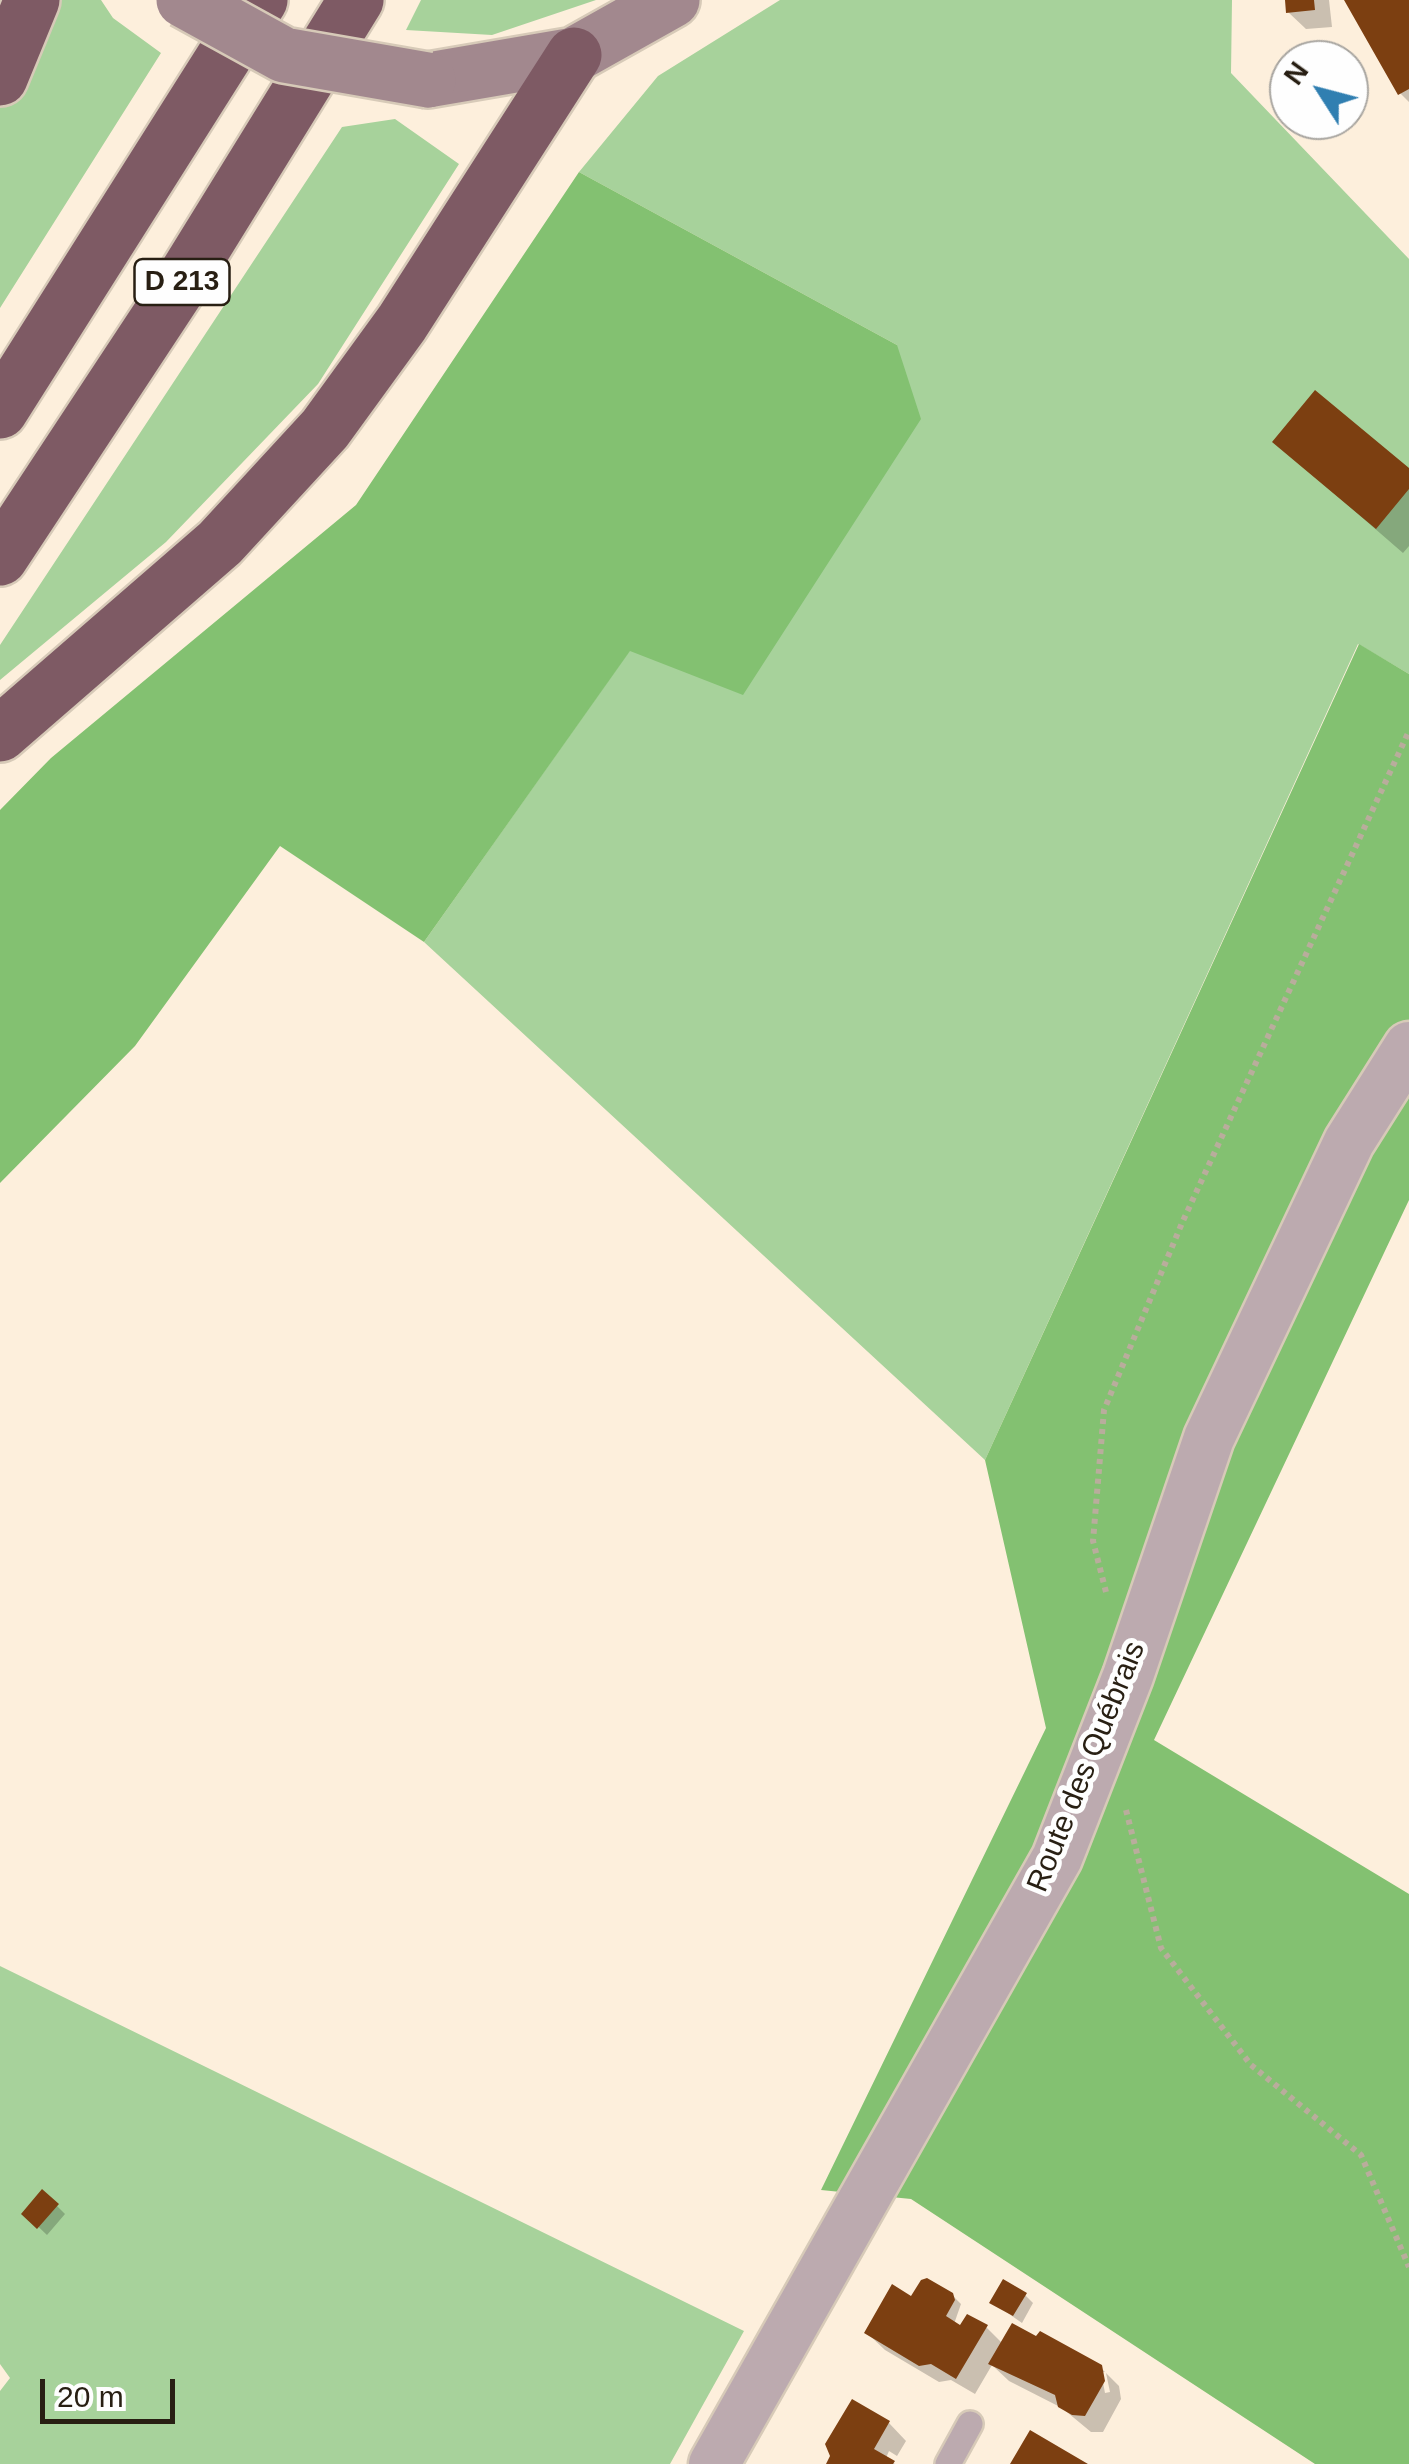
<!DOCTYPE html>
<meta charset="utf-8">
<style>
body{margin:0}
#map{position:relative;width:1409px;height:2464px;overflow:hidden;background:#fdefdc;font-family:Arial,sans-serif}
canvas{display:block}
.north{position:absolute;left:1269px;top:40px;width:100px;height:100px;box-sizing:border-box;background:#fefefe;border:2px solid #a8a5a0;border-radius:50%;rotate:306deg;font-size:28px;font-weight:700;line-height:40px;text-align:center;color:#281f13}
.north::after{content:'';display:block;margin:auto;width:35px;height:45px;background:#307fb1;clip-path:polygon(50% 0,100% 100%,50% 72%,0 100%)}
.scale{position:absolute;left:40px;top:2379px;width:135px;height:45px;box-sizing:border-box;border:5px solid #281f13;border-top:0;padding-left:12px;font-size:30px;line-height:35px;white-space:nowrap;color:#281f13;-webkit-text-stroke:8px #fefefe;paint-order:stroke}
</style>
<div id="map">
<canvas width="1409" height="2464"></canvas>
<div class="north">N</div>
<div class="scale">20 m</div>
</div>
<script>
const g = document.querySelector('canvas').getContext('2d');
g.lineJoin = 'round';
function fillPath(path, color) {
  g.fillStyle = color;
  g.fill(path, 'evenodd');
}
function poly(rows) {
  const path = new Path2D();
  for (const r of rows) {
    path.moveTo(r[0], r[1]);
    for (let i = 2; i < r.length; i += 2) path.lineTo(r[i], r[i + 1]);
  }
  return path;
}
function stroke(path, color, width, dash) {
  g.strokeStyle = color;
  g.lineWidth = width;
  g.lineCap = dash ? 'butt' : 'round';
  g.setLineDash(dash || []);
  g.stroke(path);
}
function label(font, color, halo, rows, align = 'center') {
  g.font = font + ' Arial,sans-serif';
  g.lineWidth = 10;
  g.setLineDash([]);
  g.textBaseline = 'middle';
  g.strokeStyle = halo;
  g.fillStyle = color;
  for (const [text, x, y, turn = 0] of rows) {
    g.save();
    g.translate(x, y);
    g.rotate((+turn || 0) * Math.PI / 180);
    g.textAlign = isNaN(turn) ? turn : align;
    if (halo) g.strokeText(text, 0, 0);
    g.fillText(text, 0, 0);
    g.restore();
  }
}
fillPath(poly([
 [0,0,101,0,113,18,161,53,0,308],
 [421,0,596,0,492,35,406,30],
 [780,0,1232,0,1231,73,1409,259,1409,674,1358,644,985,1460,424,942,630,650,897,345,579,172,658,76],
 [395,119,459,164,318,384,166,542,0,680,0,645,342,127],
 [0,1966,744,2331,670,2464,0,2464,0,2391,10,2378,0,2364]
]), '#a7d29b');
fillPath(poly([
 [579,172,897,345,921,419,743,695,630,651,424,942,280,846,135,1046,0,1183,0,810,51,758,356,505],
 [1359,644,1409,674,1409,1200,1154,1740,1409,1894,1409,2464,1315,2464,911,2199,821,2190,1046,1728,985,1460]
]), '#83c171');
fillPath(poly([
 [1287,0,1329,0,1332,27,1306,29,1288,12],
 [1347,0,1409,0,1409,102,1400,93],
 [1275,442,1409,471,1409,546,1403,553],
 [43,2192,65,2214,47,2235,24,2213],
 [952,2295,961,2304,954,2324,961,2328,986,2327,1003,2344,1100,2367,1105,2372,1101,2372,1105,2393,1110,2392,1106,2373,1119,2386,1121,2399,1103,2432,1091,2432,1062,2408,1009,2381,992,2365,975,2394,951,2380,939,2382,885,2350,867,2333,912,2299],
 [1025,2295,1033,2303,1022,2323,992,2302],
 [889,2423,906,2441,897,2456,889,2451,886,2458,895,2464,829,2464]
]), '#0003');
fillPath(poly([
 [1285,0,1314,0,1315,10,1286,13],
 [1344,0,1409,0,1409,89,1398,95],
 [1315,390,1409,468,1409,489,1376,529,1272,442],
 [42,2189,59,2204,37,2229,21,2214],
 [927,2278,953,2293,955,2300,946,2316,960,2325,967,2314,988,2325,956,2379,931,2364,919,2366,864,2333,892,2284,911,2296,921,2280],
 [1003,2279,1027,2293,1013,2316,989,2303],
 [1012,2323,1036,2336,1040,2331,1102,2365,1105,2381,1085,2416,1072,2415,1058,2407,1055,2395,988,2364],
 [852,2399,890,2421,874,2449,895,2461,893,2464,826,2464,830,2456,825,2444],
 [1030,2430,1088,2464,1010,2464]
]), '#7c3f11');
const lane = poly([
 [948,2464,970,2424]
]);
const street = poly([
 [714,2464,1057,1858,1128,1676,1209,1438,1349,1142,1409,1047]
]);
const secondary = poly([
 [428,80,574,55,672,0]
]);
const highway = poly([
 [0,78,32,0],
 [0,411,260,0],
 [0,558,180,285,356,0],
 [0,734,220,543,325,429,402,323,574,55]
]);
stroke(lane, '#d7cab8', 30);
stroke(street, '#d7cab8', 55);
stroke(secondary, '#d7cab8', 60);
stroke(highway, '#d7cab8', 60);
stroke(poly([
 [1106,1592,1093,1541,1104,1410,1182,1223,1409,731],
 [1126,1810,1161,1948,1251,2065,1361,2155,1409,2267]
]), '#b9ad9c', 6, [5, 5]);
stroke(lane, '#bcaaaf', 25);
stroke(street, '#bcaaaf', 50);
stroke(secondary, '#a2888e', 55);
stroke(highway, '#7e5a64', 55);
const secondaryBridge = poly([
 [184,0,284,55,428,80]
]);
stroke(secondaryBridge, '#d7cab8', 60, []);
stroke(secondaryBridge, '#a2888e', 55);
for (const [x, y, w] of [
 [182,282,95]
]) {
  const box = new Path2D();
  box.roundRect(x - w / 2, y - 23, w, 46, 8);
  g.fillStyle = '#fefefe';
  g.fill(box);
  stroke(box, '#281f13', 2.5);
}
label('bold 28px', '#281f13', null, [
 ["D 213",182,282]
]);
label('30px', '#281f13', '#fefefe', [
 ["Route des Québrais",1087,1767,-68]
]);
</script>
